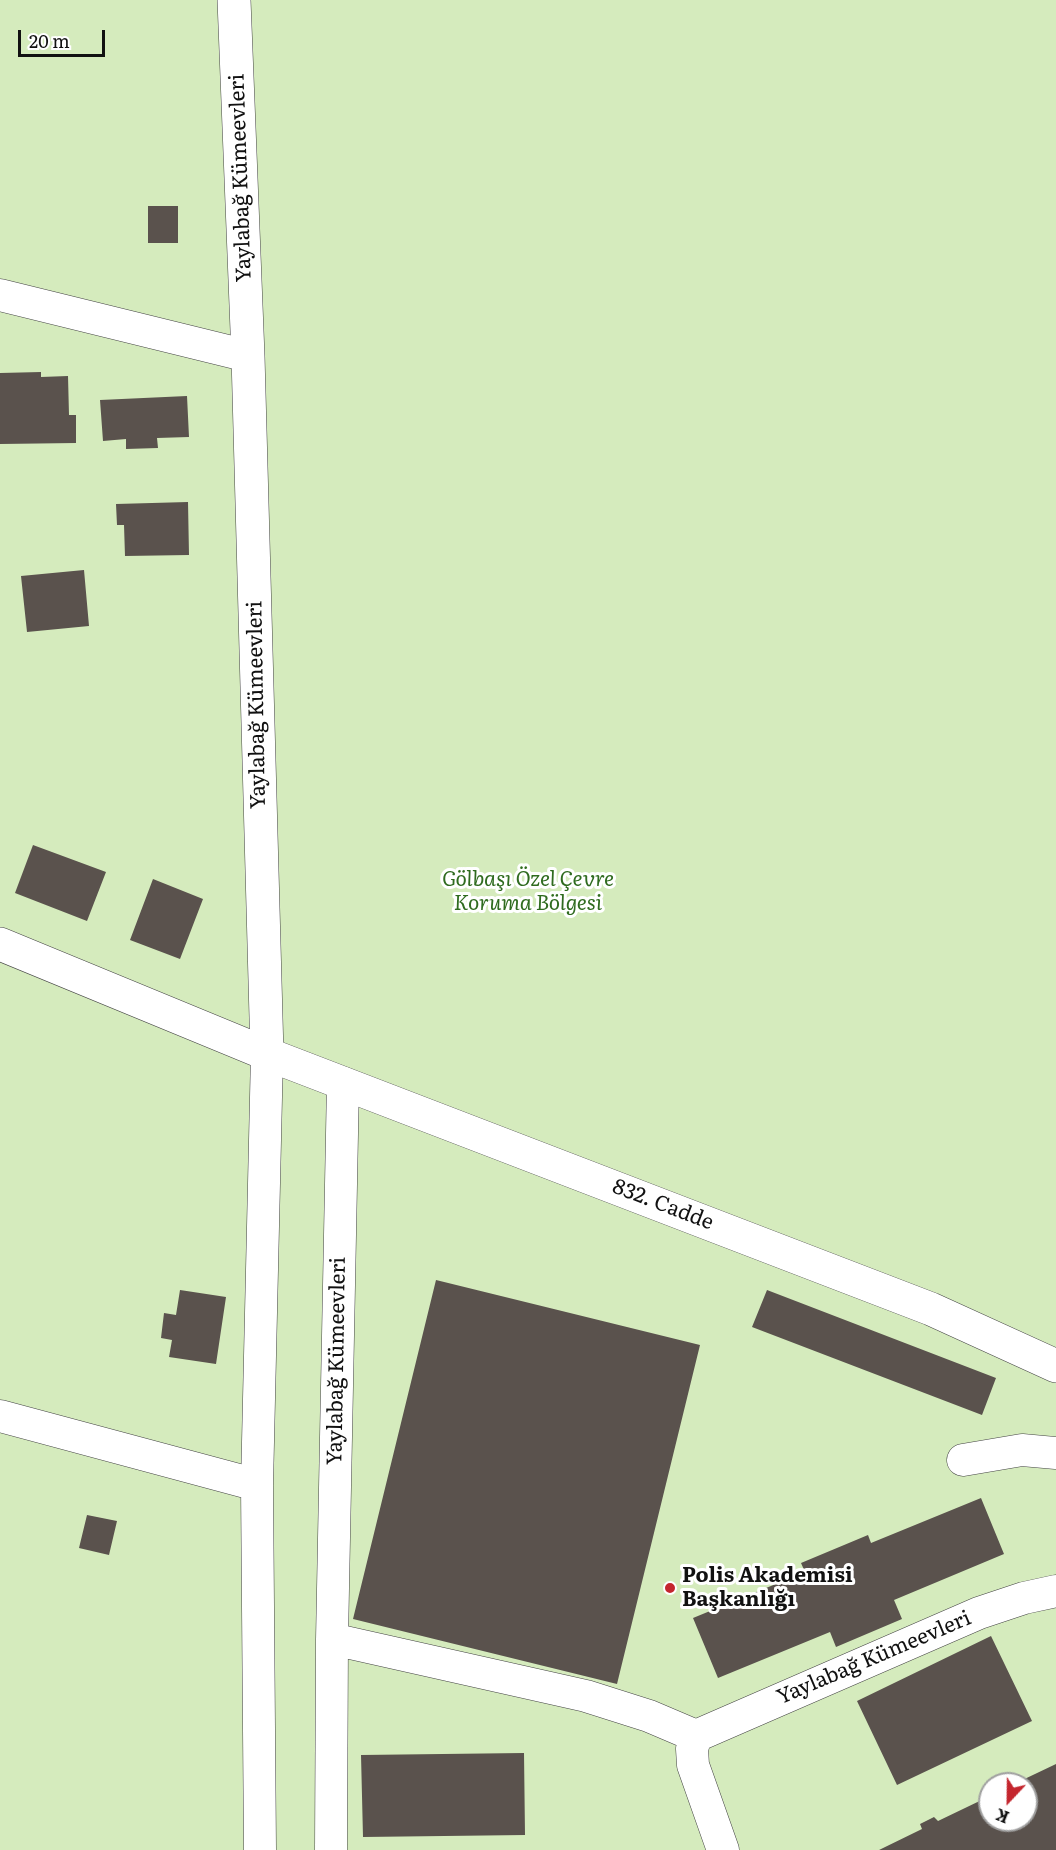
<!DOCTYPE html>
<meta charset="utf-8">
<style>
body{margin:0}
#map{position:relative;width:1056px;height:1850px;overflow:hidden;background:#fffdf5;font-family:Literata,serif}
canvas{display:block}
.north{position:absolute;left:978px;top:1772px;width:60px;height:60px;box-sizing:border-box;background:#fff;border:2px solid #a0a0a0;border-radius:50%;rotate:202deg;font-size:16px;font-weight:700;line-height:24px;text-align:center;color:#111}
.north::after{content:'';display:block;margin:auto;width:21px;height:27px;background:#c4262e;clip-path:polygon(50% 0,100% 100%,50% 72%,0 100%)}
.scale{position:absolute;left:18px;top:30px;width:87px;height:27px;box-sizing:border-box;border:3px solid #111;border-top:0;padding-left:8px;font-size:18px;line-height:21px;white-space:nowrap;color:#111;-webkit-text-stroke:4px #fff;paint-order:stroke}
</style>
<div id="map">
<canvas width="1056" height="1850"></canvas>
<div class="north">K</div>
<div class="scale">20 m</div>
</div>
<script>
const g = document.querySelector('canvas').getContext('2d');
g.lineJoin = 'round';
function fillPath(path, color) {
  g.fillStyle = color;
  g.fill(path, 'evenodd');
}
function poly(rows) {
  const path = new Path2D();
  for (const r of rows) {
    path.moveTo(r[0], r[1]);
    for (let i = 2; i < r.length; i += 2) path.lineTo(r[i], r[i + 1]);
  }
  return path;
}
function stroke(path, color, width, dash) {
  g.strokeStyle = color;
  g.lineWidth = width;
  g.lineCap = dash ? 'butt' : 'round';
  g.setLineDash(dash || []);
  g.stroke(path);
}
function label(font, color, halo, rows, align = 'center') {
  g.font = font + ' Literata,serif';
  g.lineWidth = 6;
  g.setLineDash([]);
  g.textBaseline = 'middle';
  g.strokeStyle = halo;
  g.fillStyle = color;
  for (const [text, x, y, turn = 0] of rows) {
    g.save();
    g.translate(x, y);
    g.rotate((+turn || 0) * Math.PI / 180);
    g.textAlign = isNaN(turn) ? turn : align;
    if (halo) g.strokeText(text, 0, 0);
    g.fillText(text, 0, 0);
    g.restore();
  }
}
fillPath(poly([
 [0,0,1056,0,1056,1850,0,1850],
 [990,1784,1026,1784,1026,1820,990,1820]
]), '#d5ebbd');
fillPath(poly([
 [148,206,178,206,178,243,148,243],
 [41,372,41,377,68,376,69,415,76,415,76,443,0,444,0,373],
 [187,396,189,437,157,438,158,448,126,449,126,439,103,441,100,400],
 [188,502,189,555,125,556,124,525,117,525,116,504],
 [84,570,89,626,27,632,21,576],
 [33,845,106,872,87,921,15,893],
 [153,879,203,899,180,959,130,940],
 [436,1280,700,1345,617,1684,353,1619],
 [180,1290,226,1297,216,1364,169,1357,172,1340,161,1338,164,1313,176,1315],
 [767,1290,996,1378,982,1415,752,1327],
 [981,1498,1004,1554,894,1600,902,1619,836,1647,830,1632,718,1678,693,1618,805,1572,801,1563,868,1535,871,1543],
 [87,1515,117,1521,109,1555,79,1548],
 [991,1636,1032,1721,897,1785,857,1701],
 [524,1753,525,1835,363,1837,361,1755],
 [1056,1764,1056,1850,879,1850,922,1829,920,1824,934,1817,938,1821,990,1796,990,1820,1026,1820,1026,1784,1014,1784]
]), '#5a524d');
const minor = poly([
 [0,295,248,356],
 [0,1416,257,1485],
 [963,1460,1022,1450,1056,1453],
 [332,1639,586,1696,649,1716,696,1736],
 [260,1850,257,1485,267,1054],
 [331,1850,332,1639,343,1083],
 [723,1850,693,1765,692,1749,696,1736,979,1613,1024,1598,1056,1591]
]);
const tertiary = poly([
 [234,0,248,356,267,1054],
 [0,944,267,1054,931,1309,1056,1366]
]);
stroke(minor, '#444', 33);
stroke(tertiary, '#444', 34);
stroke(minor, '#fff', 32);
stroke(tertiary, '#fff', 33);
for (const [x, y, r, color] of [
 [670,1588,6,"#c4262e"]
]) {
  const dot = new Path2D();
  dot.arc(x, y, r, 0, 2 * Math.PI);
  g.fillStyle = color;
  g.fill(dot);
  stroke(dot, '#fff', 2);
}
label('21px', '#111', '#fff', [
 ["Yaylabağ Kümeevleri",241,178,-92],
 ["Yaylabağ Kümeevleri",257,705,-91],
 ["832. Cadde",663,1205,21],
 ["Yaylabağ Kümeevleri",337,1361,-89],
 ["Yaylabağ Kümeevleri",874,1658,-23]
]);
label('italic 21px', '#2f6b1f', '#fff', [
 ["Gölbaşı Özel Çevre",528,880],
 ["Koruma Bölgesi",528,904]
]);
label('bold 21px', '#111', '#fff', [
 ["Polis Akademisi",682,1576],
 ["Başkanlığı",682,1600]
], 'left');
</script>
